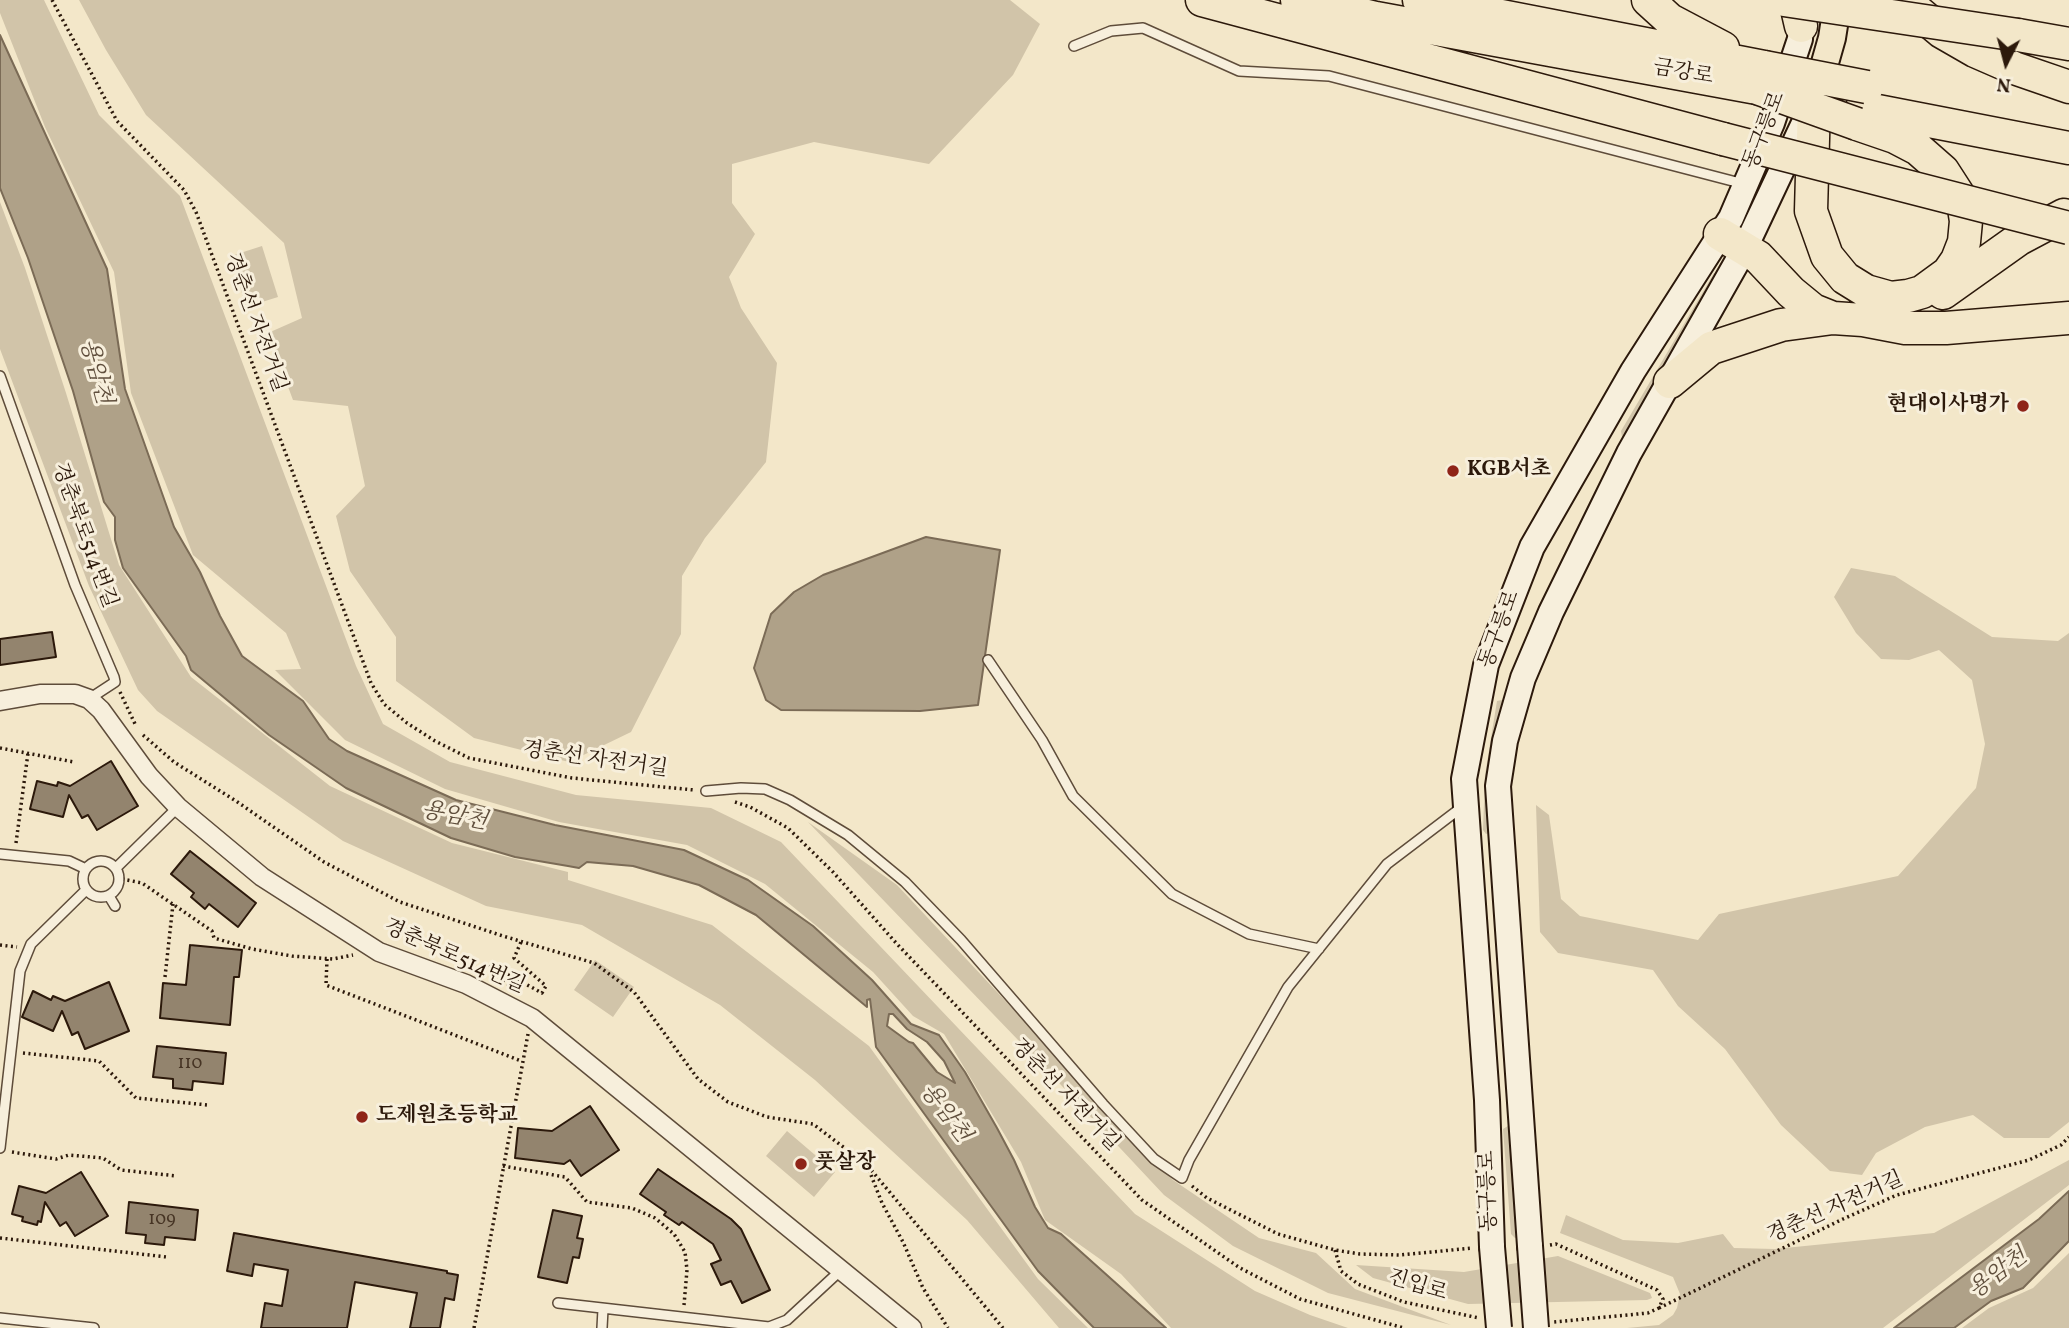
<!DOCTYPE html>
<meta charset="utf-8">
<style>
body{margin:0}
#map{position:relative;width:2069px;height:1328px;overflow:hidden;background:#f3e7c9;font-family:Vollkorn,serif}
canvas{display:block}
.north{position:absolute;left:1971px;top:28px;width:70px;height:70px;-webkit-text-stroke:5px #f7efdc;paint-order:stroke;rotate:186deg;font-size:19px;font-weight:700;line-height:28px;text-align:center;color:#2c190b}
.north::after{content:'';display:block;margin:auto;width:24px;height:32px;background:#2c190b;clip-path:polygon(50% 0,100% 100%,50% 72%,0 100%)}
</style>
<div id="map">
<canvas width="2069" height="1328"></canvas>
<div class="north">N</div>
</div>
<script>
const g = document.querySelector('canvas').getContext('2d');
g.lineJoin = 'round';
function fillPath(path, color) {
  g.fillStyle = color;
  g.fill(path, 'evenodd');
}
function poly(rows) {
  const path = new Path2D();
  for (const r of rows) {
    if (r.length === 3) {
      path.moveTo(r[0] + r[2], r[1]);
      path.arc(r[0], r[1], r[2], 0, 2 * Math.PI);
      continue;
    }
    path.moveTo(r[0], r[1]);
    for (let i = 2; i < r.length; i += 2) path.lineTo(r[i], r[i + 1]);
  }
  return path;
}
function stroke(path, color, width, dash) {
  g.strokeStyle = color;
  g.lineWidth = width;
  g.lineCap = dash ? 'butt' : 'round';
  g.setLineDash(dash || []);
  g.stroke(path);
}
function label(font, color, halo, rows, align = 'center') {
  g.font = font + ' Vollkorn,"Noto Serif KR",serif';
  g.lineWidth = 6;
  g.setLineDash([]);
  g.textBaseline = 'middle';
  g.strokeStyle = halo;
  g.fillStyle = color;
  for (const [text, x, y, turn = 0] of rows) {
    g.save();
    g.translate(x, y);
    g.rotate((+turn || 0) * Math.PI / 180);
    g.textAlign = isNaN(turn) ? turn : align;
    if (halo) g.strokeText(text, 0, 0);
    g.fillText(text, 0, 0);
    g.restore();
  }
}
fillPath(poly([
 [0,0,44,0,99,115,180,196,356,666,383,724,450,762,576,795,711,808,781,842,1135,1214,1255,1291,1310,1315,1348,1328,1171,1328,1121,1274,1045,1220,1021,1162,944,1034,913,1016,873,972,765,884,687,845,559,822,445,789,345,740,275,670,301,669,286,633,193,555,131,393,114,272,45,127,0,13],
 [79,0,1010,0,1040,24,1013,75,929,164,814,142,732,164,732,203,755,234,729,277,741,308,777,363,766,462,705,538,682,576,681,634,631,732,569,762,474,738,396,681,396,637,350,571,336,516,365,486,348,406,293,400,268,333,302,318,284,243,146,115,106,50],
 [0,202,25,268,66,393,119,565,191,677,330,786,452,843,568,872,568,880,712,925,869,1046,1038,1279,1088,1328,1059,1328,967,1220,815,1080,720,1005,582,925,486,906,343,841,157,711,138,690,89,586,0,349],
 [262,246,278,297,246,307,231,256],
 [1714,273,1720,273,1624,438,1622,437,1621,431],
 [1851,568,1895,576,1992,637,2058,641,2069,633,2069,1122,2049,1138,2004,1138,1973,1115,1925,1127,1876,1153,1862,1175,1830,1171,1781,1125,1725,1049,1678,1006,1653,970,1558,953,1540,932,1536,805,1549,815,1561,899,1580,916,1698,940,1719,914,1898,876,1976,788,1985,744,1972,680,1939,650,1909,660,1881,659,1856,633,1834,597],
 [1502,700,1504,702,1491,832,1486,834,1483,830,1485,775,1497,701],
 [808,822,897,885,1173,1180,1259,1238,1316,1253,1355,1289,1451,1325,1328,1293,1233,1246,1164,1195,1046,1069],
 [595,960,634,987,613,1017,574,990],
 [1508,1126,1510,1127,1517,1238,1515,1238,1511,1234,1503,1129],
 [787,1131,835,1172,814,1197,766,1156],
 [2069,1160,2069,1185,1883,1328,1627,1328,1659,1325,1673,1315,1677,1308,1680,1294,1673,1277,1560,1233,1566,1215,1623,1240,1678,1243,1723,1234,1734,1248,1775,1249,1934,1233],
 [2069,1253,2069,1328,1962,1328,1989,1308,2033,1288],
 [1558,1256,1650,1293,1652,1298,1647,1300,1468,1304,1373,1278,1356,1265,1464,1272]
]), '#d1c4a9');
const water = poly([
 [0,35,107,269,125,389,174,527,200,572,220,616,242,656,303,701,329,739,347,751,456,800,555,825,684,850,748,880,813,926,872,980,911,1024,939,1035,965,1072,997,1128,1014,1160,1035,1207,1048,1228,1061,1234,1166,1328,1094,1328,1038,1271,876,1047,870,999,867,1000,867,1007,756,915,699,885,633,866,587,862,579,868,568,866,515,857,451,838,346,788,269,735,191,670,186,656,123,568,115,540,115,517,104,502,73,391,28,258,0,188,0,35],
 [889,1014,893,1014,907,1029,927,1042,944,1061,955,1083,937,1072,913,1043,909,1042,887,1026,889,1014],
 [926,537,1000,550,978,705,920,711,781,710,766,700,754,668,771,614,794,592,823,575,926,537],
 [2069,1191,2069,1241,2023,1288,1991,1301,1954,1328,1894,1328,2039,1219,2069,1191]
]);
fillPath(water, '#afa188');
stroke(water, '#7b6b56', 2);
const building = poly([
 [52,632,56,657,0,665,0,639,52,632],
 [111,761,138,806,97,830,88,815,82,818,69,795,63,817,30,809,37,781,57,786,58,782,70,786,111,761],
 [190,851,256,903,238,927,209,904,205,909,191,897,194,893,171,874,190,851],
 [190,945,242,950,239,977,234,977,230,1025,160,1018,163,983,186,985,190,945],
 [109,982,129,1031,85,1049,78,1032,72,1035,62,1011,53,1031,22,1017,33,991,51,1000,53,996,65,1001,109,982],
 [157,1046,226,1053,223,1084,193,1081,192,1090,173,1088,173,1079,153,1077,157,1046],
 [590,1106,619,1150,581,1176,570,1160,564,1164,515,1158,518,1128,552,1131,590,1106],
 [658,1169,731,1219,741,1229,770,1290,742,1303,731,1281,721,1285,711,1264,721,1260,713,1244,682,1222,679,1225,664,1215,666,1212,640,1194,658,1169],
 [81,1172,108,1216,75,1236,66,1222,60,1226,45,1202,41,1222,38,1221,37,1225,22,1221,23,1217,12,1214,19,1186,46,1193,81,1172],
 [129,1202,198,1210,195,1240,165,1237,164,1245,145,1243,146,1235,126,1233,129,1202],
 [553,1210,582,1216,577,1238,583,1239,579,1258,573,1257,567,1283,538,1277,553,1210],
 [234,1233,447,1271,447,1273,458,1275,454,1300,445,1298,440,1328,410,1328,417,1293,355,1282,347,1328,261,1328,265,1303,282,1306,288,1270,254,1264,252,1276,227,1271,234,1233]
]);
fillPath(building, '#93846e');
stroke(building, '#2c190b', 2);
const lane = poly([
 [1074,46,1111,31,1143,28,1239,71,1329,76,1744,184],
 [0,376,75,585,114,677,115,682,89,699],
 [988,660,1042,740,1073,796,1172,894,1249,934,1319,949],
 [706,791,741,788,765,789,790,800,848,835,905,882,961,940,1103,1104,1154,1159,1182,1178,1189,1160,1288,987,1387,864,1462,807],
 [0,854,69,861,86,869],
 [101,879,18],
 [116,868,178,807],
 [109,896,115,906],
 [0,1148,20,971,31,944,86,890],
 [558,1303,769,1327,787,1320,841,1270],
 [0,1318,94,1328],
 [602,1328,603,1309]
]);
const street = poly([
 [0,701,40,694,75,694,89,699,101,710,149,776,178,807,262,877,379,952,466,984,532,1018,912,1328]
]);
const secondary = poly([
 [1530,1246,1498,786,1505,741,1523,678,1551,612,1629,453,1745,248,1812,106],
 [1492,1247,1487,1100,1464,779,1486,665,1532,547,1633,371,1731,218,1772,123,1800,39,1802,8]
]);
const primary = poly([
 [1815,98,1832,38,1838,0]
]);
const highway = poly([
 [1202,0,1723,139],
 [1297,0,1376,18,1757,88],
 [1419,0,1764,67],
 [1648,0,1670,20,1723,48],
 [1795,0,1801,26],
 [1904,0,1942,32,1975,51,2014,68,2069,87],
 [2018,35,2069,44],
 [1814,103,1811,211,1827,256,1845,278,1866,291,1891,298,1908,296,1922,292,1948,273,1957,260,1964,242,1966,221,1963,202,1943,171,1918,149,1895,137,1857,124],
 [1862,108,2069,148],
 [1720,234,1758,257,1791,292,1813,310,1833,318],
 [1943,293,2019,239,2064,215],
 [1670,382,1711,348,1781,325,1833,318,1863,320,1905,328,1946,328,2069,318]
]);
stroke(lane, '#5e4c3a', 12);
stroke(street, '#5e4c3a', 21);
stroke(secondary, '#2c190b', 28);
stroke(primary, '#2c190b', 30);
stroke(highway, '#2c190b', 35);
stroke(poly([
 [52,0,117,121,184,190,196,212,371,683,384,704,407,723,435,741,469,758,572,778,694,790],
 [120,692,136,726],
 [143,735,174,762,236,801,324,862,400,902,503,936,594,963,634,992,698,1079,728,1102,767,1117,813,1124,867,1165,1003,1328],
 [0,748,74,762],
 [735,802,750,807,788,828,833,872,897,944,1142,1200,1240,1268,1300,1299,1404,1328],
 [16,843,28,753],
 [122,879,142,883,212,931,214,938,252,949,292,956,333,959,353,955],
 [0,945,17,947],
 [327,959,326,985,521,1061],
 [165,977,173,904],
 [509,985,489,969,491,965,542,993,546,986,514,958,521,942],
 [23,1053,99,1061,136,1098,208,1105],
 [12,1152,56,1159,69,1155,103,1158,121,1170,177,1176],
 [503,1166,565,1177,587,1202,632,1208,655,1218,674,1234,685,1252,687,1270,684,1305],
 [869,1170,882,1203,903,1242,923,1288,948,1328],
 [1192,1186,1207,1198,1278,1234,1335,1250,1360,1254,1400,1255,1473,1248],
 [0,1238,167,1257],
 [1550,1245,1556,1244,1657,1290,1663,1299,1659,1308,1648,1313,1554,1322],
 [1335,1250,1341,1271,1358,1284,1404,1302,1479,1318],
 [1659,1308,1843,1219,1897,1195,2029,1160,2061,1145,2069,1137],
 [474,1328,528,1034]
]), '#2c190b', 3.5, [2, 3.5]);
stroke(lane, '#f7efdc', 9);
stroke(street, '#f7efdc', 18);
stroke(secondary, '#f7efdc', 24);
stroke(primary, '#f3e7c9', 26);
stroke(highway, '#f3e7c9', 32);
const secondaryBridge = poly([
 [1530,1246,1536,1328],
 [1492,1247,1499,1328]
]);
const highwayBridge = poly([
 [1784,0,2018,35],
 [1764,67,1867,87],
 [1757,88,1857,124],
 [1723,139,2069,228]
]);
stroke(secondaryBridge, '#2c190b', 28, []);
stroke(highwayBridge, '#2c190b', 35, []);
stroke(secondaryBridge, '#f7efdc', 24);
stroke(highwayBridge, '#f3e7c9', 32);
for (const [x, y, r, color] of [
 [2023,406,7,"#8f2418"],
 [1453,471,7,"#8f2418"],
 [362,1117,7,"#8f2418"],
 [801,1164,7,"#8f2418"]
]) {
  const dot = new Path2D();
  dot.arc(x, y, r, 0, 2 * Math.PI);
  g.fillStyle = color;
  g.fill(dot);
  stroke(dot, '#f7efdc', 2.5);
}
label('18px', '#463424', null, [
 ["110",190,1065],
 ["109",162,1221]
]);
label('21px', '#2c190b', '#f7efdc', [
 ["금강로",1683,74,10],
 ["동구릉로",1766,131,-69],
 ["경춘선 자전거길",254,323,70],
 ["경춘북로514번길",83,536,70],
 ["동구릉로",1501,630,-70],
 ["경춘선 자전거길",595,761,8],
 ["경춘북로514번길",454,958,24],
 ["경춘선 자전거길",1064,1096,46],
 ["동구릉로",1490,1191,-92],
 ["경춘선 자전거길",1836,1209,-24],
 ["진입로",1417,1287,17]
]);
label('bold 21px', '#2c190b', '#f7efdc', [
 ["현대이사명가",2009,406,"right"],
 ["KGB서초",1467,471],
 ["도제원초등학교",376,1117],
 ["풋살장",815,1164]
], 'left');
label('italic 23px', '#604f3d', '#f7efdc', [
 ["용암천",94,372,75],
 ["용암천",454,818,11],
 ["용암천",944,1114,53],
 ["용암천",1999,1275,-37]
]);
</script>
